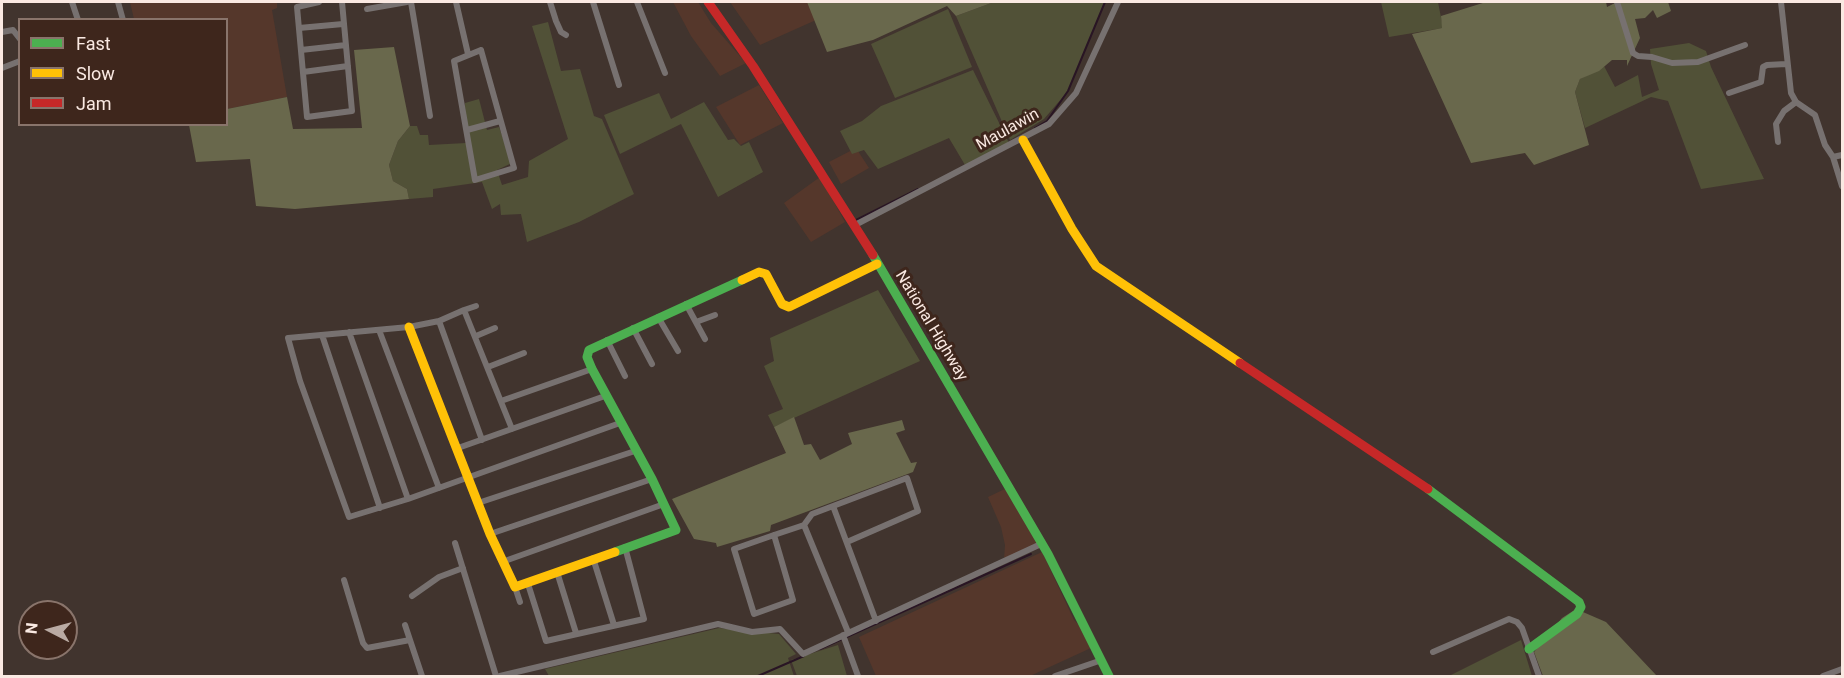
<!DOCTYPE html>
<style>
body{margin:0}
#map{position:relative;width:1844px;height:678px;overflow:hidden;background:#41342e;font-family:Roboto,sans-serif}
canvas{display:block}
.frame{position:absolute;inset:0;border:3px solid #fae9e2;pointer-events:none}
.legend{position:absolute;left:18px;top:18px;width:210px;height:108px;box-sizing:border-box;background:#3e261c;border:2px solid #89746b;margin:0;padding:8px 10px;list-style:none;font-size:18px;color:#fae9e2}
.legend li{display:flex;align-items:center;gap:12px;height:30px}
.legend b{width:30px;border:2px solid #89746b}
.north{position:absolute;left:18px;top:600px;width:60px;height:60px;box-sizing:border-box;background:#3e261c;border:2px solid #89746b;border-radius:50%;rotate:276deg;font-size:16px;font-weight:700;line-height:24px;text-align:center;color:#fae9e2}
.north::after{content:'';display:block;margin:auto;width:21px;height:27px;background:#b9aaa3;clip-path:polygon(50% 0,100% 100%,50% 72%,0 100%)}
</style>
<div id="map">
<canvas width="1844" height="678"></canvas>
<div class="frame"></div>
<ul class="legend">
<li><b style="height:8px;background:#4caf50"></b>Fast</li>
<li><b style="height:8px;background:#ffc107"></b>Slow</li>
<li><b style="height:8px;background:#c62828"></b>Jam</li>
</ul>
<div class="north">N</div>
</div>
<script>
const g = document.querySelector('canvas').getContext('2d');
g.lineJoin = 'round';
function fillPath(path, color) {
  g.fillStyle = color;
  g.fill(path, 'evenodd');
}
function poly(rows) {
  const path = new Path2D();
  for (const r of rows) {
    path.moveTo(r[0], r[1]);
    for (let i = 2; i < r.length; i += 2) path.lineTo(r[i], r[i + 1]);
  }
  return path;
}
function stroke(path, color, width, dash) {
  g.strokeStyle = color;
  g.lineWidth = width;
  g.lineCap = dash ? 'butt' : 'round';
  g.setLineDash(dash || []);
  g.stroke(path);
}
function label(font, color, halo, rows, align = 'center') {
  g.font = font + ' Roboto,sans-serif';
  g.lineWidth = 6;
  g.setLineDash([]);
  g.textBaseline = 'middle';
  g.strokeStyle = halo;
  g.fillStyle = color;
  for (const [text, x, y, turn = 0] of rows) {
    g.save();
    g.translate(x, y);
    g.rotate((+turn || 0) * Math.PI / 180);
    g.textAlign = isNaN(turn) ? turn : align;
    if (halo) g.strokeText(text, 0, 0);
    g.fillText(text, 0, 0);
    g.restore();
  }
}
fillPath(poly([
 [130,2,277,2,277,8,272,10,287,97,227,109,226,20,134,19],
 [673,2,698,2,711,23,746,63,720,76,691,36],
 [730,2,818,2,825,16,760,45],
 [759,85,783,123,740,145,716,107],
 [856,148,869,168,841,184,829,162],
 [820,177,845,222,811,242,784,203],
 [1009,487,1039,545,1004,560,1005,545,1001,527,988,497],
 [1042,552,1074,620,1085,631,1091,648,1030,676,876,676,859,637]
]), '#55372b');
fillPath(poly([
 [994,2,1105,2,1068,91,1044,119,1010,140,956,16],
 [1381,2,1438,2,1443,28,1389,37],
 [948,9,972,67,895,98,871,44],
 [548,22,561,71,580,69,594,116,602,119,634,194,579,222,527,242,521,214,501,215,500,204,492,209,482,182,433,189,433,197,409,199,407,189,393,181,389,165,398,141,410,126,417,126,420,135,428,135,429,145,466,143,465,103,479,99,487,130,499,127,512,163,497,170,502,185,528,177,529,161,568,139,532,26],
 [1689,43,1706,51,1711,67,1764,179,1701,189,1668,101,1651,97,1585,128,1575,92,1580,79,1604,66,1615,87,1638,75,1642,97,1659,90,1651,64,1650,49],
 [973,70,1010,145,965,165,949,138,878,169,864,150,852,154,840,131,862,121,881,106],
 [659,93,671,119,704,102,728,140,734,139,741,146,749,142,763,172,718,197,681,124,620,154,604,115],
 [878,290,920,361,774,427,768,415,783,409,764,366,774,361,770,338],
 [719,628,779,634,796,654,788,658,794,676,549,676,545,669],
 [1521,640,1532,676,1449,676],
 [838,645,847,676,797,676,791,660]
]), '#515137');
fillPath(poly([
 [807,2,994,2,956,16,947,6,873,40,827,52],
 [1486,2,1606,2,1607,7,1617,2,1668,2,1671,11,1657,18,1653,10,1645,18,1635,19,1640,38,1627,66,1627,60,1612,60,1599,71,1580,79,1575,92,1589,145,1534,165,1525,153,1471,163,1412,34,1442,28,1441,16],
 [394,47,410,126,398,141,389,165,393,181,407,189,409,199,295,209,256,206,250,159,196,162,189,125,226,124,227,109,287,97,293,129,362,128,354,50],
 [794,417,804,445,811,444,820,460,852,444,848,433,902,420,905,430,896,433,911,463,917,462,913,472,771,525,770,531,717,547,716,543,694,539,672,499,786,453,774,427],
 [1576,609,1606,622,1657,676,1543,676,1534,652,1562,618]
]), '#69684c');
stroke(poly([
 [1035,128,1047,121,1068,91,1105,2],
 [856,220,918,189],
 [820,649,1031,554],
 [758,676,804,656]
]), '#291524', 2);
stroke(poly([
 [72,2,78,20],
 [118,2,123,20],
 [319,2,297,7,307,117,352,111,342,2],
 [411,2,430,116],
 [456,2,468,54],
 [550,2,556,21,561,32,566,35],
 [593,2,619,85],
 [637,2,665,73],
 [1617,2,1633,53,1638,56,1652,57,1672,63,1698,62,1745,45],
 [1781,2,1791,93,1796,102,1815,115,1825,145,1833,157,1842,186],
 [367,9,407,2],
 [299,28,343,24],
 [2,32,13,30,20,39],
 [301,50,346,45],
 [481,50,514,168,475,180,454,61,481,50],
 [2,68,20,61],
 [303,72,348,66],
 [1729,93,1761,82,1763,67,1767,65,1786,64],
 [467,130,500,121],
 [1778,142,1776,124,1784,111,1796,102],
 [1833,157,1842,155],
 [855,225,1049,124,1076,93,1118,2],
 [686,304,705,339],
 [464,310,476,306],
 [658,317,678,351],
 [439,321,482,440],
 [696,322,715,315],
 [633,328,652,364],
 [379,330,439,488],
 [349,332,408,499],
 [322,335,380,508],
 [476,336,495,328],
 [607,340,625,376],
 [488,367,524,353],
 [501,401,592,369],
 [512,429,464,310,439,321,409,327,288,338,300,381,349,517,408,499,620,423],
 [458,448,605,396],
 [478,503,635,451],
 [833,506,876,621],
 [804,525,848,632],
 [490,534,652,479],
 [774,535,793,600,754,614,734,549,774,535,804,525,812,514,907,478,918,511,847,542],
 [455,543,496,676],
 [593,558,614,625],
 [502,562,664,504],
 [557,572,576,633],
 [344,580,363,643,367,648,410,640],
 [528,584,546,641,644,619,625,547],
 [515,587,520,602],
 [412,596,439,577,463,568],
 [405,625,422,676],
 [843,635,858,676],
 [1433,652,1509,619,1517,622,1522,628,1539,676],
 [500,676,718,624,752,632,780,629,803,654,1041,544],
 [1055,676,1099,661],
 [1823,676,1842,669]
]), '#777170', 6);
stroke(poly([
 [873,255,1048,554,1109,676],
 [1428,489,1579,602,1581,607,1577,614,1529,649],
 [615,552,676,530,652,479,592,369,587,357,589,350,742,280]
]), '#4caf50', 9);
stroke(poly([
 [1023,140,1072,229,1096,266,1240,363],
 [742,280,759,272,766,274,782,304,789,307,877,264],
 [409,327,490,534,515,587,615,552]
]), '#ffc107', 9);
stroke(poly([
 [708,2,753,66,873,255],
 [1240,363,1428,489]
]), '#c62828', 9);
label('16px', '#fae9e2', '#3e261c', [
 ["Maulawin",1008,130,-29],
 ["National Highway",931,326,59]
]);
</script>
